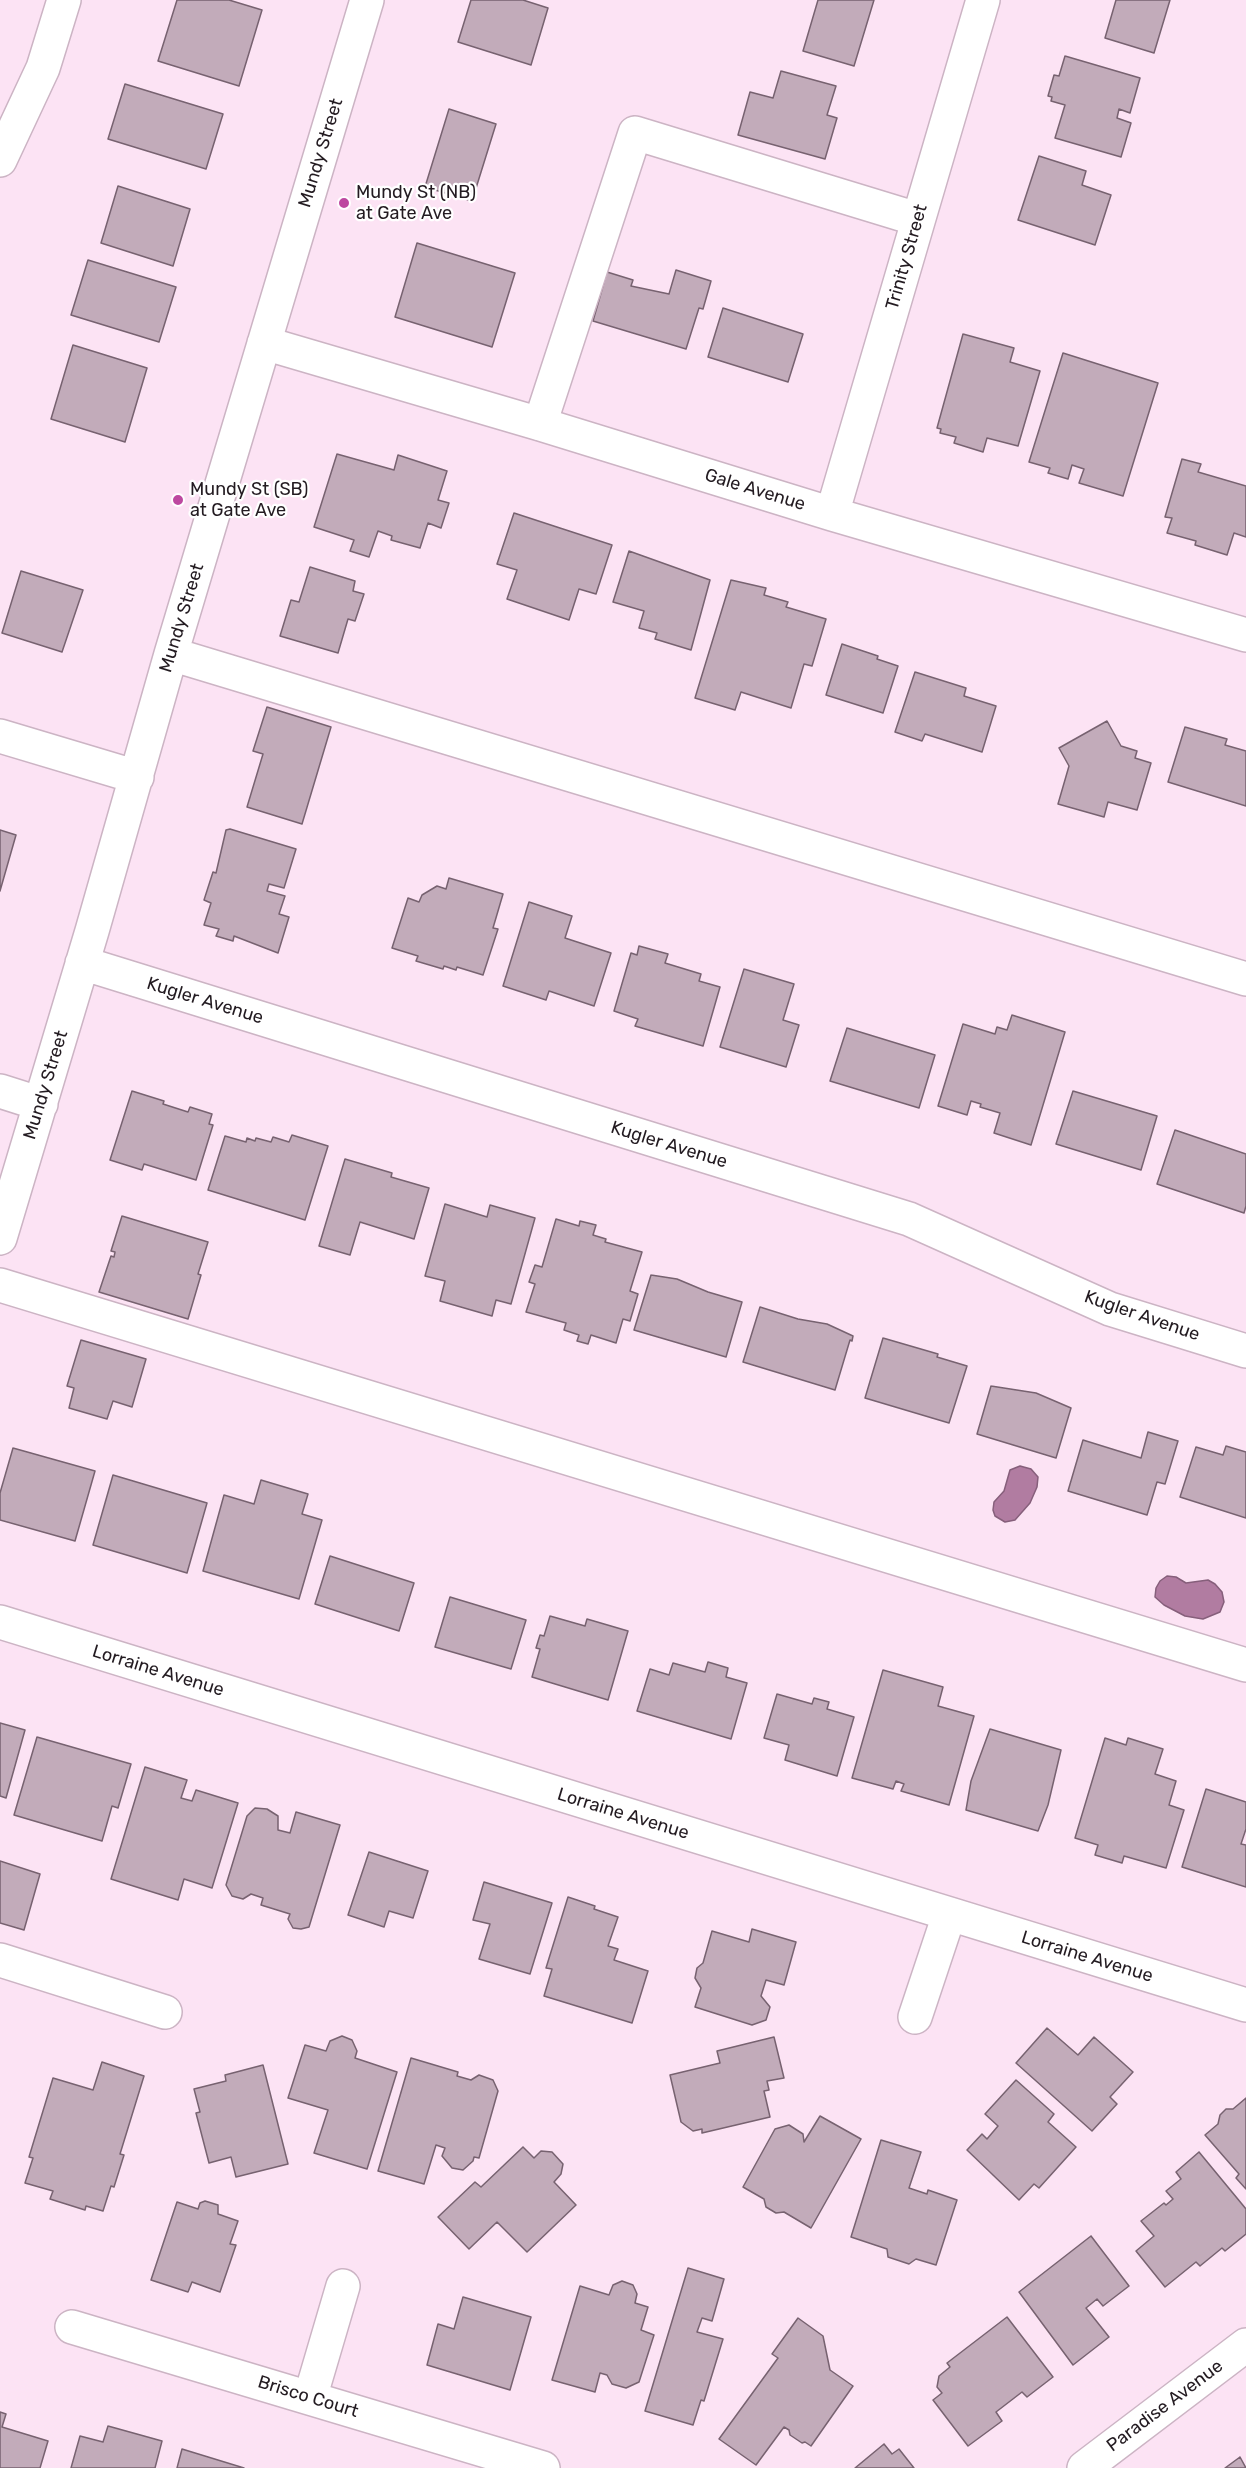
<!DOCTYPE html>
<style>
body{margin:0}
canvas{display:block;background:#fce3f4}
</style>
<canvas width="1246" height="2468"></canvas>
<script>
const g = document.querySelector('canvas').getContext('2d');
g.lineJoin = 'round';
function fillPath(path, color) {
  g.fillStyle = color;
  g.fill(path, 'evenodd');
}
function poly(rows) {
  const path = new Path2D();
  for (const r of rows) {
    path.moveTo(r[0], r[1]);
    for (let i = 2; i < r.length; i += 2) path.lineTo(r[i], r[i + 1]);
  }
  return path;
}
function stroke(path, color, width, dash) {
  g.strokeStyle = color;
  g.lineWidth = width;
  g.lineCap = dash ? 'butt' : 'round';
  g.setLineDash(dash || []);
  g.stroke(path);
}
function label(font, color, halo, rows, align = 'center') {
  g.font = font + ' Rubik,sans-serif';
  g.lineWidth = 4.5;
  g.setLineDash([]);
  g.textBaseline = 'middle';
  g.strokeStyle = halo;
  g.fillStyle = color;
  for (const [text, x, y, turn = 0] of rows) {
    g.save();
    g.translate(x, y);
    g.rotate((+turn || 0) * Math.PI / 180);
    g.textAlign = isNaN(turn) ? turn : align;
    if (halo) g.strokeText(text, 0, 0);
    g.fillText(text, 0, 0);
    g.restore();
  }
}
const water = poly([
 [1020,1466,1031,1469,1038,1477,1037,1487,1030,1503,1015,1520,1005,1522,995,1516,993,1510,994,1502,1004,1491,1010,1470,1020,1466],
 [1167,1576,1176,1577,1186,1583,1208,1580,1215,1584,1222,1592,1224,1602,1220,1612,1203,1619,1185,1616,1164,1605,1155,1597,1156,1588,1160,1581,1167,1576]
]);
fillPath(water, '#b17ca1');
stroke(water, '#865f7b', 1.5);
const building = poly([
 [177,0,229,0,262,10,239,86,158,61,177,0],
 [471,0,523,0,548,8,531,65,458,42,471,0],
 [818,0,874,0,854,66,803,51,818,0],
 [1116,0,1170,0,1154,53,1105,38,1116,0],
 [1065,56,1140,78,1130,113,1119,109,1117,118,1131,123,1121,157,1055,138,1065,105,1051,101,1052,97,1048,96,1054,75,1059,76,1065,56],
 [781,71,836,86,827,115,837,118,825,159,738,135,750,92,773,98,781,71],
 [125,84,223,114,206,169,108,139,125,84],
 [449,109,496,124,472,201,425,187,449,109],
 [1039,156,1086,171,1082,185,1111,195,1095,245,1018,220,1039,156],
 [118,186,190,209,173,266,101,243,118,186],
 [417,243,515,273,492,347,395,317,417,243],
 [88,260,176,287,159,342,71,315,88,260],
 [676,270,711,281,703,309,699,308,686,349,593,321,607,272,633,280,631,286,669,294,676,270],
 [723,308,803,334,788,382,708,357,723,308],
 [963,334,1014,348,1010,362,1040,371,1018,446,987,438,983,452,954,443,956,437,940,433,941,429,937,428,963,334],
 [73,345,147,368,125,442,51,419,73,345],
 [1063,353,1158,383,1123,496,1079,483,1084,469,1072,465,1068,479,1048,473,1050,468,1029,462,1063,353],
 [337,454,394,470,398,455,447,471,438,500,449,503,441,528,428,523,420,548,391,540,392,536,378,531,369,557,350,551,354,540,314,527,337,454],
 [1182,459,1201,464,1198,472,1246,486,1246,537,1234,533,1227,555,1195,545,1196,541,1167,533,1172,518,1165,517,1182,459],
 [514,513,612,545,596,594,579,589,569,620,507,599,517,570,497,564,514,513],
 [629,551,710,580,691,650,655,639,657,633,639,628,644,611,613,602,629,551],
 [310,567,355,581,353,591,364,594,355,621,348,619,338,653,280,636,291,600,299,602,310,567],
 [21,571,83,590,62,652,2,633,21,571],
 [731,580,766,588,764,595,788,602,786,607,826,619,812,666,804,664,791,708,741,692,735,710,695,698,731,580],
 [842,644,878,656,877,659,898,666,883,713,826,695,842,644],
 [915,672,966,688,964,696,996,706,982,752,925,734,922,741,895,732,915,672],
 [267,707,331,727,302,824,247,807,263,754,253,751,267,707],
 [1107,721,1121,746,1137,751,1135,758,1151,763,1137,810,1108,802,1104,817,1058,804,1069,766,1059,748,1107,721],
 [1185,727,1227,739,1225,745,1246,751,1246,806,1168,782,1185,727],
 [230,829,296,849,284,888,269,884,267,891,285,896,279,914,289,917,278,953,234,936,233,941,216,936,219,929,204,925,211,903,204,900,213,872,216,873,226,830,230,829],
 [0,830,16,835,0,891,0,830],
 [449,878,503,894,493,928,498,929,483,975,457,967,456,970,444,966,443,969,416,961,418,956,392,948,408,898,419,902,422,895,437,886,446,889,449,878],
 [529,902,572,916,565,938,611,953,594,1006,549,991,546,1000,503,986,529,902],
 [639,946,668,954,665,963,701,974,699,981,720,987,703,1046,635,1026,638,1019,614,1011,631,953,637,955,639,946],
 [744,969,794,984,783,1020,799,1025,786,1067,720,1047,744,969],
 [1012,1015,1065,1032,1031,1145,994,1133,1000,1113,980,1107,981,1104,971,1101,967,1115,938,1106,963,1024,995,1034,997,1027,1007,1030,1012,1015],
 [847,1028,935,1055,919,1108,830,1081,847,1028],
 [132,1091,164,1101,163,1104,188,1112,190,1107,212,1114,209,1124,213,1125,196,1180,144,1164,142,1170,110,1160,132,1091],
 [1073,1091,1157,1116,1141,1170,1056,1144,1073,1091],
 [1175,1130,1246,1154,1246,1206,1244,1213,1157,1184,1175,1130],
 [292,1135,328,1146,305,1220,208,1190,225,1136,246,1142,247,1138,255,1141,256,1138,271,1142,273,1137,289,1142,292,1135],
 [345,1159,392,1173,391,1177,429,1188,414,1239,360,1222,350,1255,319,1246,345,1159],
 [445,1204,487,1217,490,1205,535,1218,511,1304,496,1300,492,1316,440,1301,445,1281,425,1276,445,1204],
 [122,1216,208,1242,198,1274,201,1275,188,1319,99,1292,111,1256,114,1257,115,1252,111,1251,122,1216],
 [556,1219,579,1226,580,1221,596,1225,593,1235,606,1239,605,1242,642,1252,630,1291,638,1294,630,1321,623,1319,616,1343,591,1335,588,1344,577,1341,579,1335,564,1330,566,1323,526,1312,535,1284,529,1282,535,1265,542,1267,556,1219],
 [651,1275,677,1279,708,1292,742,1302,726,1357,634,1330,651,1275],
 [760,1307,798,1319,827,1324,853,1336,852,1341,850,1340,835,1390,743,1362,760,1307],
 [883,1338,938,1354,937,1357,967,1366,949,1423,865,1398,883,1338],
 [81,1340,146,1359,132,1407,113,1401,107,1419,69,1408,74,1388,67,1386,81,1340],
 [991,1386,1036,1393,1071,1408,1056,1458,977,1434,991,1386],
 [1148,1432,1178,1441,1165,1484,1157,1482,1147,1515,1068,1491,1083,1440,1141,1458,1148,1432],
 [1226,1446,1246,1452,1246,1518,1180,1497,1196,1447,1223,1455,1226,1446],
 [13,1448,95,1471,75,1541,0,1520,0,1493,13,1448],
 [113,1475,207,1503,187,1573,93,1545,113,1475],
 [261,1480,308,1494,302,1514,322,1520,299,1599,203,1571,224,1495,254,1504,261,1480],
 [330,1556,414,1583,399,1631,315,1604,330,1556],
 [450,1597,526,1620,511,1669,435,1647,450,1597],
 [550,1616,585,1626,587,1619,628,1631,608,1700,532,1677,540,1649,536,1648,540,1635,544,1636,550,1616],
 [708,1662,728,1668,726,1677,747,1683,731,1739,637,1711,650,1669,669,1675,673,1663,705,1672,708,1662],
 [883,1670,943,1687,938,1706,974,1716,949,1805,901,1791,904,1784,896,1781,893,1789,852,1778,883,1670],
 [777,1694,812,1704,814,1698,829,1702,827,1709,854,1717,837,1776,785,1760,789,1745,764,1738,777,1694],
 [0,1723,25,1730,6,1798,0,1796,0,1723],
 [990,1729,1061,1750,1048,1805,1038,1831,966,1810,971,1781,990,1729],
 [37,1737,131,1764,118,1808,112,1806,102,1841,14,1815,37,1737],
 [1105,1738,1126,1745,1128,1738,1163,1749,1155,1774,1176,1781,1169,1805,1184,1810,1166,1868,1124,1856,1122,1863,1095,1855,1098,1845,1075,1838,1105,1738],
 [145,1767,187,1780,181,1798,192,1801,196,1790,238,1803,212,1888,184,1879,178,1900,111,1879,145,1767],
 [1206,1789,1246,1802,1246,1829,1241,1844,1246,1845,1246,1887,1182,1867,1206,1789],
 [255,1808,267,1809,278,1816,278,1830,290,1833,296,1812,340,1825,309,1927,301,1929,293,1928,288,1919,290,1914,261,1905,263,1898,251,1894,243,1899,232,1896,226,1885,247,1816,255,1808],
 [369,1852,428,1871,413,1918,389,1911,384,1927,348,1915,369,1852],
 [0,1861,40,1874,24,1930,0,1923,0,1861],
 [484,1882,552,1903,530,1974,479,1959,490,1924,473,1920,484,1882],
 [568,1897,595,1906,594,1909,618,1917,608,1946,618,1949,614,1960,648,1971,632,2023,544,1996,552,1969,546,1968,568,1897],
 [752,1929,796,1942,784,1985,766,1980,761,1996,770,2007,766,2020,752,2025,695,2007,701,1988,695,1978,697,1968,703,1963,712,1931,749,1942,752,1929],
 [1047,2028,1078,2055,1094,2037,1133,2072,1110,2097,1117,2104,1092,2131,1016,2063,1047,2028],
 [342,2036,352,2040,357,2051,355,2058,397,2072,367,2169,314,2153,328,2110,288,2098,305,2045,326,2051,330,2041,342,2036],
 [774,2037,784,2078,767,2081,769,2090,764,2091,770,2117,702,2133,702,2129,693,2131,681,2122,670,2075,720,2063,717,2051,774,2037],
 [411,2058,458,2072,457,2076,471,2080,479,2075,493,2080,498,2091,479,2158,474,2157,473,2161,463,2170,452,2168,442,2156,445,2148,436,2145,424,2184,378,2171,411,2058],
 [102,2062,144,2076,120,2154,124,2155,114,2187,111,2186,103,2211,86,2206,85,2210,50,2199,53,2191,25,2183,33,2158,29,2157,53,2078,93,2090,102,2062],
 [263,2065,288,2164,236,2177,231,2157,209,2163,196,2113,200,2112,194,2089,226,2081,225,2075,263,2065],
 [1016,2080,1054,2114,1048,2122,1076,2147,1039,2188,1034,2184,1019,2200,967,2150,982,2134,987,2139,998,2126,985,2114,1016,2080],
 [1246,2098,1246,2189,1236,2178,1239,2174,1205,2135,1218,2124,1220,2115,1226,2109,1233,2109,1246,2098],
 [820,2116,861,2139,811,2228,784,2212,776,2213,766,2207,764,2199,743,2187,775,2129,789,2125,803,2134,804,2142,820,2116],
 [881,2140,921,2152,909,2188,927,2194,928,2190,957,2200,936,2265,916,2259,909,2264,888,2257,887,2249,851,2237,881,2140],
 [523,2147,534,2158,541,2151,552,2152,563,2164,561,2174,554,2182,576,2205,527,2252,497,2222,469,2249,438,2217,475,2182,481,2187,523,2147],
 [1199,2152,1246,2209,1246,2234,1225,2251,1222,2248,1200,2266,1196,2262,1165,2287,1136,2251,1154,2236,1141,2221,1164,2203,1166,2205,1173,2199,1166,2191,1181,2179,1176,2172,1199,2152],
 [205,2201,218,2205,218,2214,238,2221,230,2244,236,2245,220,2292,192,2282,188,2292,151,2280,177,2202,198,2209,200,2203,205,2201],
 [1091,2236,1129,2286,1103,2306,1097,2299,1086,2308,1109,2337,1073,2365,1019,2292,1091,2236],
 [688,2268,724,2279,712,2321,702,2318,697,2332,723,2339,704,2401,701,2400,693,2425,645,2411,688,2268],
 [622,2281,633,2285,637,2294,635,2303,648,2307,641,2330,654,2335,639,2382,626,2388,612,2384,607,2375,600,2373,595,2392,552,2380,580,2286,609,2295,613,2285,622,2281],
 [463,2297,531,2317,510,2390,427,2365,438,2324,454,2329,463,2297],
 [1007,2317,1053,2377,1027,2397,1022,2392,996,2412,1002,2421,968,2446,933,2400,942,2393,937,2387,939,2376,950,2367,947,2363,1007,2317],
 [798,2318,823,2336,830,2370,853,2386,811,2446,805,2442,802,2443,790,2435,789,2430,784,2427,756,2465,719,2439,778,2358,772,2354,798,2318],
 [0,2412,6,2414,2,2427,48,2441,40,2468,0,2468,0,2412],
 [108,2426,162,2441,155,2468,71,2468,80,2436,103,2442,108,2426],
 [884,2444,892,2454,899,2449,914,2468,855,2468,884,2444],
 [182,2449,244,2468,177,2468,182,2449],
 [1240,2457,1246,2468,1225,2468,1240,2457]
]);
fillPath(building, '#c2abba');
stroke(building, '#776270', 1.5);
const minor = poly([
 [0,160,43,68,64,0],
 [264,343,540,424,832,514,1246,635],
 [540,424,635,133,917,219],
 [832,514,983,0],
 [171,654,1246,979],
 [0,736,137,777],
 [82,963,909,1219,1110,1309,1246,1351],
 [0,1091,41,1104],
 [0,1238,92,931,171,654,367,0],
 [0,1285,1246,1665],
 [0,1622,1246,2005],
 [0,1960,165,2012],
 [915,2017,949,1915],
 [72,2327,543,2468],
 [310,2398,343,2286],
 [1084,2468,1246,2345]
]);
stroke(minor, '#ccb4c4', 36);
stroke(minor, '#fff', 33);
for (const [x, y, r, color] of [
 [344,203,6,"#bd48a0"],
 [178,500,6,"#bd48a0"]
]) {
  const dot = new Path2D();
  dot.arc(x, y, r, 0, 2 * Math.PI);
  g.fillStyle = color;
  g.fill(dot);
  stroke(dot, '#fff', 2);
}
label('18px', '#231b21', '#fff', [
 ["Mundy Street",321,153,-73],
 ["Trinity Street",907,257,-74],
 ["Gale Avenue",755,490,17],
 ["Mundy Street",182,618,-73],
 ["Kugler Avenue",205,1001,17],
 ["Mundy Street",46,1085,-73],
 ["Kugler Avenue",669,1145,17],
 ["Kugler Avenue",1142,1316,19],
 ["Lorraine Avenue",158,1671,17],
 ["Lorraine Avenue",623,1814,17],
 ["Lorraine Avenue",1087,1957,17],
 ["Brisco Court",308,2397,17],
 ["Paradise Avenue",1165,2406,-37]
]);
label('18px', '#231b21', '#fff', [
 ["Mundy St (NB)",356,193],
 ["at Gate Ave",356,214],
 ["Mundy St (SB)",190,490],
 ["at Gate Ave",190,511]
], 'left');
</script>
